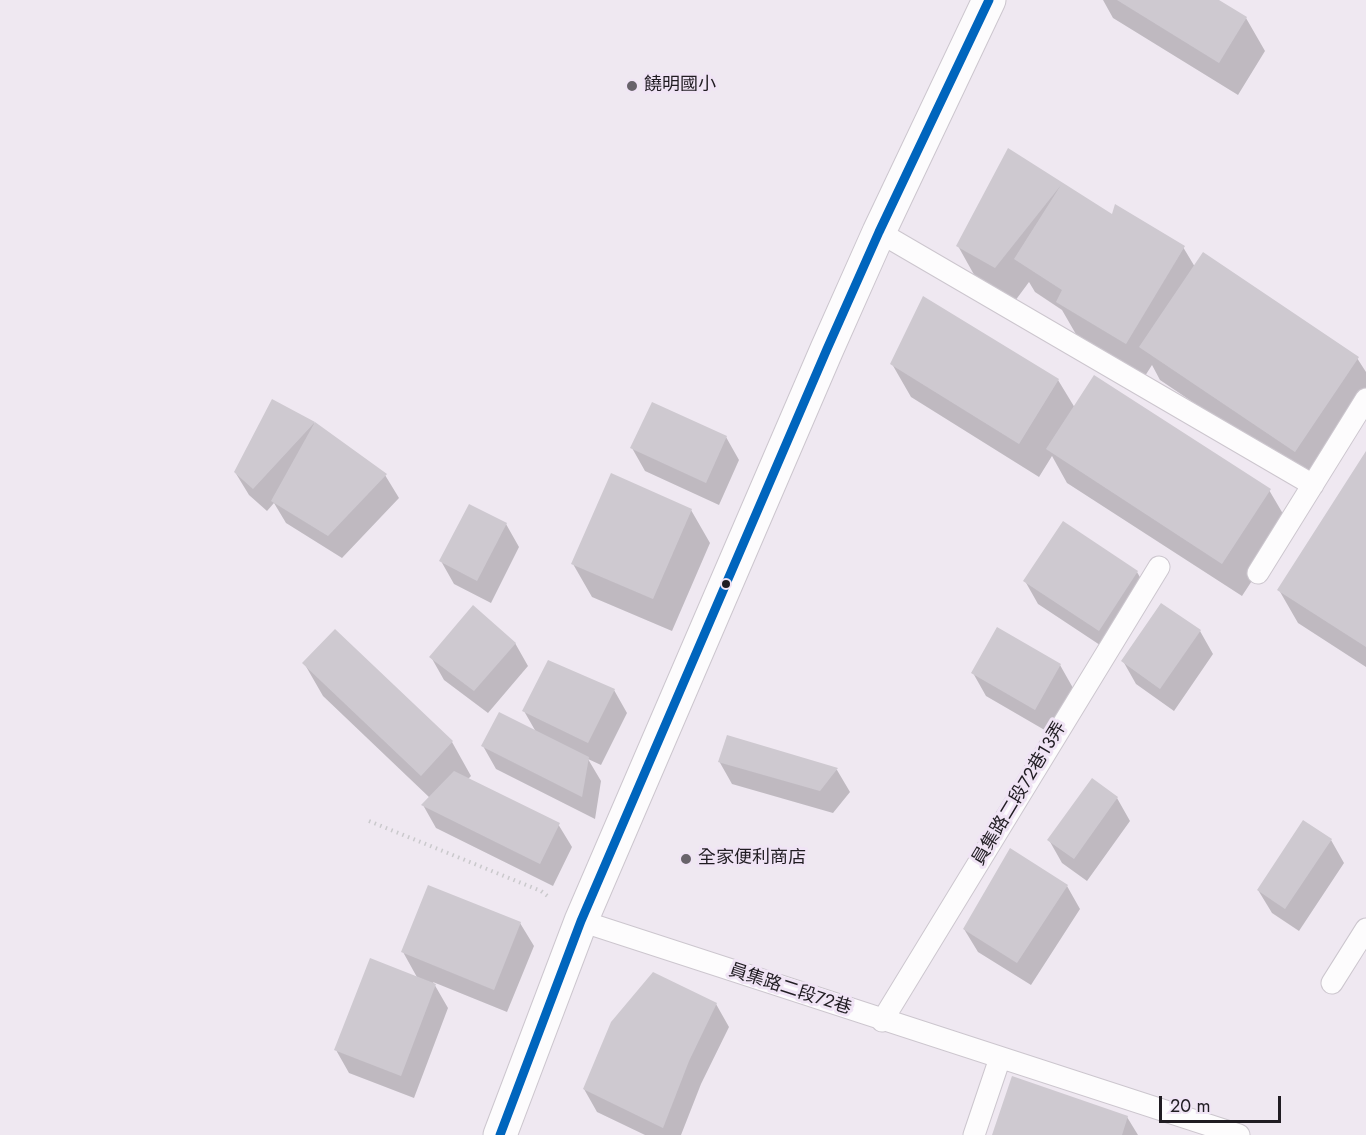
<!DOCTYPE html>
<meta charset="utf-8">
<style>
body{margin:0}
#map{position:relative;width:1366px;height:1135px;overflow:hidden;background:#efe8f1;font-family:Jost,sans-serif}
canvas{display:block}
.scale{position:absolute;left:1159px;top:1096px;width:122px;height:27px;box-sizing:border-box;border:3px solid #201c22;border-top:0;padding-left:8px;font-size:18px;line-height:21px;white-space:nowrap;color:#201c22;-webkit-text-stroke:4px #f0e4f5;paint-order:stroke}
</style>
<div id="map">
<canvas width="1366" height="1135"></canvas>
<div class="scale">20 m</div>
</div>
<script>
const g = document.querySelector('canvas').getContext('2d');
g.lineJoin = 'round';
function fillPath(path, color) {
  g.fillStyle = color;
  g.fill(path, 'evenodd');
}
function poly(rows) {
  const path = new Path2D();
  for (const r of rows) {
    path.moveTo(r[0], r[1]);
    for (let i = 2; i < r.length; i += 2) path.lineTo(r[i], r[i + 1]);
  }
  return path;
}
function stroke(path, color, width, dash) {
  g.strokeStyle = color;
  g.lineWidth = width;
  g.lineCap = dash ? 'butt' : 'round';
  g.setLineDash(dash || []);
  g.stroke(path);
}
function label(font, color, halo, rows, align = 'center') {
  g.font = font + ' Jost,"Noto Sans TC",sans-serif';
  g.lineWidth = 6;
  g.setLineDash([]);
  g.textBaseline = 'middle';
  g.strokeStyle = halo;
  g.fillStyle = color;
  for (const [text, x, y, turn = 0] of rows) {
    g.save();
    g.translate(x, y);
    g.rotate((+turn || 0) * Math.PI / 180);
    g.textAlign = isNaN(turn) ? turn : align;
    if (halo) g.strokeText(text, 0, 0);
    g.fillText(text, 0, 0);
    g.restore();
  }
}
fillPath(poly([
 [1103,0,1216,0,1246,18,1265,51,1238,95,1113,18],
 [1009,150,1113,216,1183,247,1195,267,1357,358,1366,372,1366,407,1314,484,1160,380,1152,365,1145,376,1077,336,1062,310,1035,292,1029,282,1015,301,977,280,958,246],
 [892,364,1058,380,1075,408,1269,490,1289,524,1242,596,1067,483,1052,456,1039,477,911,397],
 [273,401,314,423,385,475,399,498,342,558,286,523,274,503,267,511,249,495,235,472],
 [726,437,739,460,719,505,645,471,632,448],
 [1366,453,1366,667,1298,623,1279,590],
 [691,510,710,543,672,631,592,597,573,564],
 [506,524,519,547,491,603,454,584,441,561],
 [1137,572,1150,595,1112,653,1038,604,1025,581],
 [335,631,452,742,471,776,468,779,558,824,572,847,553,886,436,828,423,805,430,798,323,696,304,663],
 [1200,631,1213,654,1174,711,1136,684,1123,661],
 [515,643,528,666,488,713,444,680,431,657],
 [1060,665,1073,688,1048,732,986,696,973,673],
 [614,690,627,713,601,765,588,759,601,781,595,819,496,769,483,746,536,732,524,711],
 [728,737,837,770,850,792,833,813,732,784,719,761],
 [1117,798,1130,821,1087,881,1062,863,1049,840],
 [1331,840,1344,863,1299,931,1272,913,1258,890],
 [1067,886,1080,909,1031,985,978,952,964,929],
 [520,923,534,946,507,1012,433,982,448,1008,414,1098,349,1073,336,1050,418,979,403,952],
 [716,1004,729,1027,701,1084,681,1135,645,1135,597,1112,584,1089],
 [1127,1117,1138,1135,993,1135]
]), '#0003');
fillPath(poly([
 [1117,0,1219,0,1247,17,1219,63],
 [1008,148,1112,214,1115,204,1185,246,1126,344,1056,302,1062,290,1014,259,1061,185,995,268,956,246],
 [1203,252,1359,357,1295,452,1139,347],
 [923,296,1059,379,1019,444,890,364],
 [1094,375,1271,489,1222,564,1046,449],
 [272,399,315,422,253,489,234,472],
 [652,402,727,436,706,483,630,448],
 [315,422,387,474,328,536,271,501],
 [1366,451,1366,647,1277,590],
 [611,473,692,509,653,599,571,564],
 [469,504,507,523,477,581,439,561],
 [1063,521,1138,571,1099,631,1023,581],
 [1161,603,1201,630,1160,689,1121,661],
 [473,605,516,643,474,691,429,657],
 [997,627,1061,664,1035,710,971,673],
 [335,629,453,741,421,776,302,663],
 [548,660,615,689,588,743,522,711],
 [499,712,589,757,582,797,481,746],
 [727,735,838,768,820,791,718,762],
 [454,771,560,823,540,864,421,805],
 [1092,778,1118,797,1074,859,1047,840],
 [1303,820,1332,839,1285,909,1257,890],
 [1010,848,1068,885,1017,963,963,929],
 [428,885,521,922,494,990,401,952],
 [370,958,436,984,401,1076,334,1050],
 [653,972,717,1003,689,1061,663,1128,583,1089,611,1022],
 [1012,1076,1128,1116,1122,1135,992,1135]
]), '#cec9d0');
const service = poly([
 [879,232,1313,485],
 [1258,573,1366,399],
 [581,921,1239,1135],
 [1332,983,1366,929],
 [882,1021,1159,567],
 [974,1135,1000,1058]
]);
const secondary = poly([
 [500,1135,581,921,827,349,879,232,989,0]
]);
stroke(service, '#ccc6ce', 23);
stroke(secondary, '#ccc6ce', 35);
stroke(poly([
 [369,821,541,891,550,898]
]), '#cac9cc', 4, [1.5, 4.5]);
stroke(service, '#fdfcfd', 21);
stroke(secondary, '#fdfcfd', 33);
stroke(poly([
 [500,1135,581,921,827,349,879,232,989,0]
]), '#0065bd', 9);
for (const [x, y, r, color] of [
 [632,86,6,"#68636a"],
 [726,584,5,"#201c22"],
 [686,859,6,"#68636a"]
]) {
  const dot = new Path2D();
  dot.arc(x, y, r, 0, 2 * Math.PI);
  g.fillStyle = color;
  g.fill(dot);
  stroke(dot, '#f0e4f5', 2);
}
label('18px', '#201c22', '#f0e4f5', [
 ["饒明國小",644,86],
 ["全家便利商店",698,859]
], 'left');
label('18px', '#201c22', '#f0e4f5', [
 ["員集路二段72巷13弄",1020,794,-59],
 ["員集路二段72巷",790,990,18]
]);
</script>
